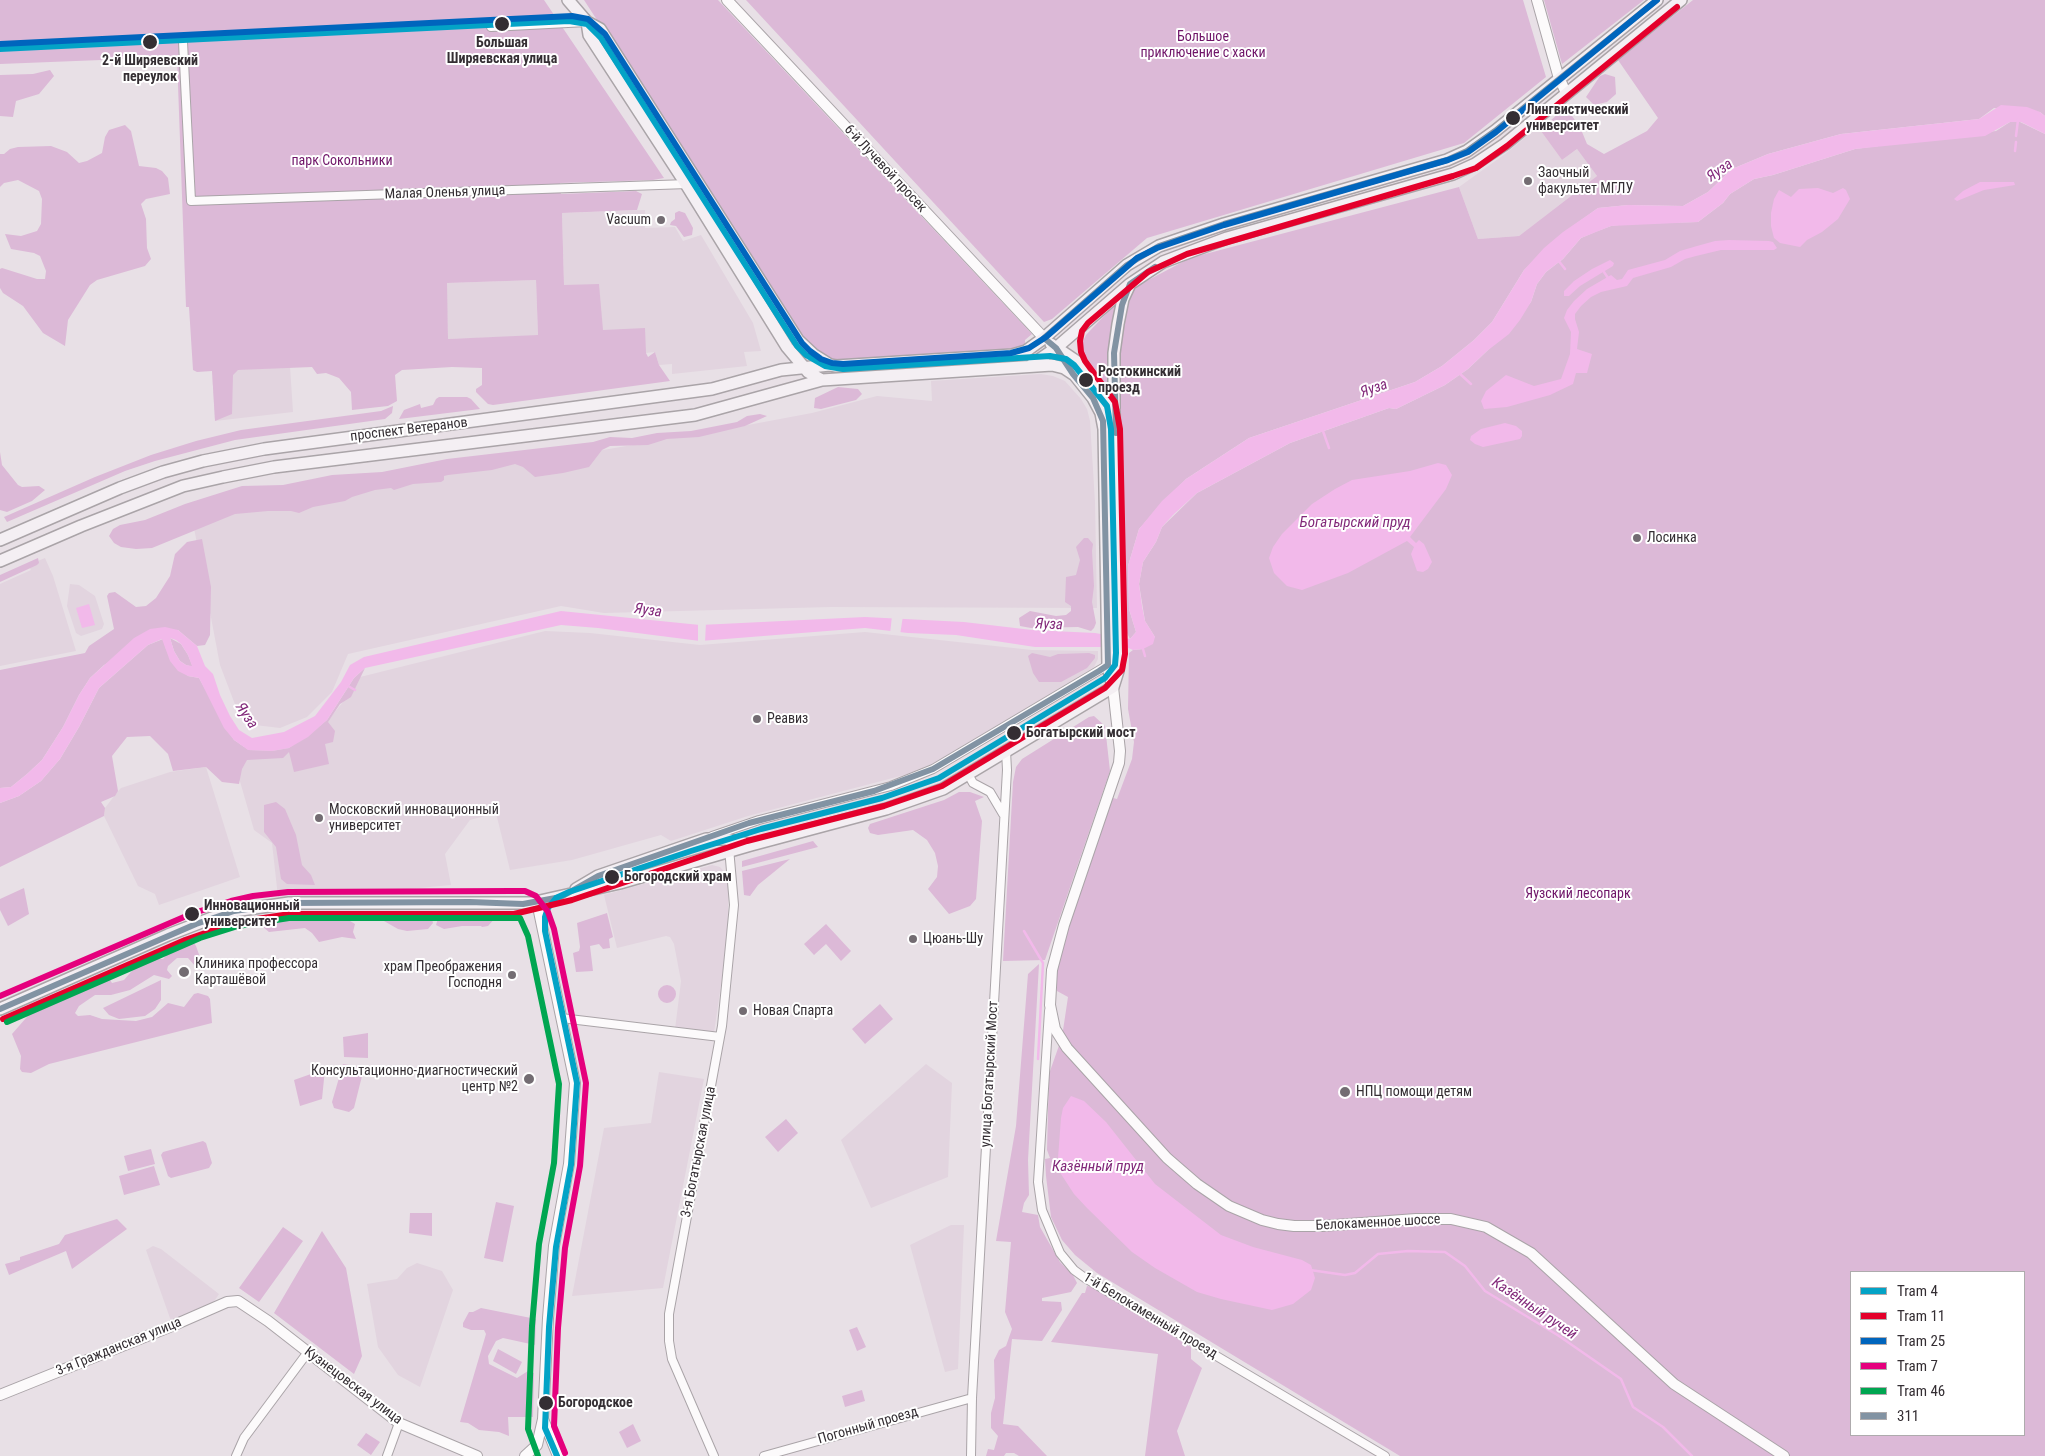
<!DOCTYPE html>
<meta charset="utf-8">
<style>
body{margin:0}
#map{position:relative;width:2045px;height:1456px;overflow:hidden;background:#e8e0e6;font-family:"Roboto Condensed",sans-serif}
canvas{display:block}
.legend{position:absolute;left:1850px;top:1271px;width:175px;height:165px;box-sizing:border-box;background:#fff;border:1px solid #aeabad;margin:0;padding:6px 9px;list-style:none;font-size:15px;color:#342e33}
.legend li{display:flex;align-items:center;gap:10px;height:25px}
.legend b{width:25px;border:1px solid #aeabad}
</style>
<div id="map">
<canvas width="2045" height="1456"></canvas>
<ul class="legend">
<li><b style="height:6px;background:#03a3c6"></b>Tram 4</li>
<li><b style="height:6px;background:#e4002b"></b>Tram 11</li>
<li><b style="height:6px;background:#0065bd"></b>Tram 25</li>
<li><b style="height:6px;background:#e5007d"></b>Tram 7</li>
<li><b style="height:6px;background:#00a651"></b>Tram 46</li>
<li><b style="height:6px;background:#8293a3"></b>311</li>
</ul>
</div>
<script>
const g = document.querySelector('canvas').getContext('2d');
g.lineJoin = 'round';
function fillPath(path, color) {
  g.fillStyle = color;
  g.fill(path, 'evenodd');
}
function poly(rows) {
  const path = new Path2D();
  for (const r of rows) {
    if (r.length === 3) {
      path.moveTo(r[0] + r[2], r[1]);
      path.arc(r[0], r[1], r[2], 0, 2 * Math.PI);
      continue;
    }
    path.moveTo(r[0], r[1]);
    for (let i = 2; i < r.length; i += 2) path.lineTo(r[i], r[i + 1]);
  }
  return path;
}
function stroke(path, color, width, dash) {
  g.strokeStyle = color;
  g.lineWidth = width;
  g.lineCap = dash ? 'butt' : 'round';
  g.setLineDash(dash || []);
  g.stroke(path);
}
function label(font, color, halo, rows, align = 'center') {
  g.font = font + ' "Roboto Condensed",sans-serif';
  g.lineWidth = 4;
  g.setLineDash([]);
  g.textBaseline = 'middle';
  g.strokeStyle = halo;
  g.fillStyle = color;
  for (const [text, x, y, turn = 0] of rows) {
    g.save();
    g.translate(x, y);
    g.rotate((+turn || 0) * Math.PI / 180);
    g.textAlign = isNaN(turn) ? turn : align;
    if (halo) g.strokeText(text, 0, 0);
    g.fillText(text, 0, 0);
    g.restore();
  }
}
fillPath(poly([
 [1538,127,1562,160,1577,149,1597,176,1519,236,1478,239,1459,187,1505,154],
 [645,210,645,228,675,227,683,241,701,235,753,323,761,351,744,352,747,366,672,374,672,364,659,365,655,352,646,353,603,330,564,285,562,213],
 [536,280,538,336,448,339,446,283],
 [290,367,293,412,215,421,212,371],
 [1041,374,1053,376,1065,381,1081,399,1087,409,1090,421,1095,502,1097,608,831,607,604,613,561,606,348,654,332,692,307,717,280,728,255,725,236,707,220,665,191,512,597,451,732,428,812,413,877,396,932,401,931,381],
 [45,558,53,576,76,651,0,666,0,584,31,570,28,565],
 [70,584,79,585,95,596,104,624,102,629,81,636,76,633,67,606],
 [545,631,590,633,700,645,865,632,1032,650,1098,651,1098,659,1094,667,1042,699,936,762,908,774,748,816,671,841,661,835,572,860,510,870,496,813,470,820,445,854,451,885,408,889,396,894,278,897,272,843,254,830,237,771,247,752,321,729,356,686,356,678],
 [206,767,240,877,159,905,155,894,138,886,104,816,105,808,118,791,121,788,170,772],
 [712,865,720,867,729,877,727,943,714,1033,675,1029,681,981,674,944,670,937,666,936,617,948,604,895],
 [926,1064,952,1083,948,1177,871,1208,841,1140],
 [659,1072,704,1079,663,1288,572,1296,604,1128,651,1123],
 [951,1225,964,1225,958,1369,945,1372,910,1245],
 [153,1246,161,1249,219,1294,213,1303,171,1321,146,1250],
 [417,1263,442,1271,453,1290,420,1387,398,1375,378,1347,367,1284,397,1279,407,1268]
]), '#e2d4df');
fillPath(poly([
 [0,0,544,0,664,178,653,180,560,183,561,194,636,191,642,194,637,210,562,213,564,285,599,284,603,330,645,328,646,353,648,357,655,352,659,365,670,381,493,405,488,404,476,392,476,389,482,385,482,368,452,367,402,370,395,375,397,401,388,406,352,410,351,392,339,378,326,373,317,374,312,367,238,370,233,375,232,414,215,421,212,371,197,372,193,370,189,307,186,307,177,57,0,64],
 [536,280,538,335,448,339,447,283],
 [584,0,718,0,1032,334,1025,340,1025,344,1010,351,845,360,829,359,814,352,805,340],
 [746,0,1523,0,1546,77,1464,143,1147,238,1052,319,1044,322],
 [1544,0,1644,0,1562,64],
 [1693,0,2045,0,2045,116,2040,112,1994,108,1979,119,1841,134,1768,154,1732,169,1708,192,1683,206,1628,205,1598,208,1576,224,1524,270,1492,322,1474,340,1442,366,1415,382,1249,438,1186,479,1139,529,1128,566,1129,609,1136,632,1130,639,1127,633,1119,400,1121,338,1130,294,1139,285,1190,258,1459,187,1478,239,1519,236,1597,176,1577,149,1562,160,1538,127,1549,122,1561,111,1565,112,1572,116,1580,127,1587,144,1604,154,1647,131,1658,118,1618,60],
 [50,70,54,76,39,94,16,101,13,117,0,116,0,75,33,74],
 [1605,74,1615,77,1616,94,1607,102,1594,105,1586,97,1600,76],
 [2010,122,2020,122,2045,134,2045,1456,1400,1456,1097,1273,1075,1255,1062,1240,1051,1217,1046,1176,1045,1159,1050,1158,1047,1150,1049,1074,1062,1037,1068,997,1057,991,1056,969,1069,922,1113,798,1117,799,1132,759,1134,742,1128,709,1129,653,1133,650,1143,649,1155,637,1145,621,1139,584,1143,562,1156,542,1162,527,1197,493,1290,443,1389,408,1396,409,1445,385,1468,369,1487,351,1531,302,1537,284,1546,272,1563,259,1581,238,1595,232,1611,226,1626,224,1698,222,1723,203,1730,194,1754,179,1773,175,1855,149,1996,131],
 [1851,1272,2024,1272,2024,1435,1851,1435],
 [125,125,131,131,139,166,156,168,162,171,168,178,170,194,146,199,141,204,146,219,147,248,151,259,145,266,97,280,90,285,68,320,65,346,43,333,23,306,3,293,0,288,0,269,2,268,37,279,45,279,46,271,40,256,34,253,11,249,5,234,21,236,37,231,41,224,42,199,39,191,18,180,4,183,0,187,0,154,4,154,10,149,18,147,51,146,67,152,79,163,87,161,102,153,105,137,109,130],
 [679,211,685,213,693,228,692,235,684,237,676,226,670,225,671,222,675,219,675,213],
 [1118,301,1112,327,1108,363,1108,390,1082,358,1081,345,1086,335],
 [838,387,858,389,862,394,856,400,821,409,814,408,815,398],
 [439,397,467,397,471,399,480,409,399,419,404,410,420,404,421,408,433,405,436,399],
 [393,406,392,413,385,419,235,440,155,461,125,471,7,522,4,517,95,477,151,455,196,441,241,430,381,411],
 [760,414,767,416,745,426,699,437,667,439,648,445,610,446,602,450,589,467,563,473,535,477,523,467,515,464,492,470,448,475,444,476,444,480,441,482,413,484,394,490,391,488,375,490,352,497,345,501,313,507,299,513,291,511,268,511,235,514,152,548,136,549,121,547,114,543,109,536,113,529,120,525,145,520,185,504,242,486,283,485,332,475,382,472,447,459,593,442,610,437,632,438,657,433,691,431,737,422,747,416],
 [0,452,2,465,18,485,22,487,39,486,45,490,32,501,7,512,0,510],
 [1084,538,1088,538,1093,544,1092,551,1094,586,1092,602,1096,623,1094,628,1091,631,1078,627,1031,628,1020,626,1019,618,1030,611,1056,616,1066,615,1071,611,1071,606,1065,602,1066,577,1076,575,1080,560,1076,547],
 [202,539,211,587,210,635,205,645,197,646,178,630,104,665,90,678,79,695,63,727,42,760,27,774,11,787,0,788,0,670,85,653,89,646,114,629,107,596,109,593,115,592,136,607,146,606,156,598,170,576,175,554,187,542],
 [38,558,39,563,37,565,0,582,0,575],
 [170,638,181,644,188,655,193,667,186,665,180,661,174,651],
 [163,639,166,649,188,676,199,678,234,740,249,750,272,751,289,748,318,727,327,720,354,678,365,668,351,697,340,704,328,722,335,731,333,742,325,744,329,764,294,772,289,752,283,758,247,760,242,769,239,784,222,782,206,767,173,771,168,754,150,736,127,737,112,756,118,791,115,796,101,802,105,808,104,816,0,867,0,803,19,796,41,781,60,759,79,727,99,688,148,645],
 [1032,653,1050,657,1058,654,1089,653,1095,655,1095,658,1087,668,1061,682,1039,682,1033,673,1028,656],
 [1094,716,1105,726,1110,771,1045,960,1003,961,1013,782,1016,767,1022,759,1089,717],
 [959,792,970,792,984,797,975,801,982,821,976,899,970,906,949,914,928,889,937,877,938,866,935,853,927,840,913,830,878,835,870,833,868,828,870,824,944,800],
 [276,802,285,809,296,835,302,865,311,875,315,885,287,884,281,879,276,847,264,832,264,805],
 [813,841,818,847,742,867,742,861],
 [790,859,758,885,750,896,744,895,742,871],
 [24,888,29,914,8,926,0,910,0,899],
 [493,912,498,914,497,916,488,926,482,927,481,926,462,926,444,929,436,925,439,915,443,914,453,913,476,915],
 [607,913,613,937,609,939,610,948,603,949,599,944,590,946,593,971,576,972,573,953,579,951,580,947,577,923],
 [340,915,355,924,353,932,356,939,342,937,319,942,312,933,305,928,269,932,263,927,261,923,263,920,267,918,297,919],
 [385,916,421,916,432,919,433,923,428,929,407,931,398,929,384,921],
 [826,924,851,951,841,961,826,944,814,955,804,944],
 [186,942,194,943,196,946,202,963,200,967,196,967,188,958,177,958,168,966,167,970,172,976,169,979,154,975,130,990,111,995,95,995,79,1006,75,1013,78,1016,90,1015,102,1019,136,1021,152,1017,168,1003,184,1007,194,994,198,993,208,996,210,999,212,1023,49,1064,31,1073,22,1072,20,1069,21,1056,12,1034,33,1010,71,993,80,986,89,985,113,973,110,980,112,983,124,980,143,958,163,959,174,947],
 [1039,964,1028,1160,1029,1195,1024,1203,1022,1212,1038,1215,1040,1227,1060,1262,1073,1275,1077,1283,1071,1292,1042,1298,1042,1301,1061,1302,1062,1310,1042,1341,1012,1339,1003,1424,1018,1426,1047,1456,1019,1456,1014,1453,1006,1453,1004,1456,986,1456,988,1449,994,1450,998,1436,991,1428,991,1413,995,1398,994,1360,999,1350,1006,1346,1012,1329,1005,1312,1011,1242,996,1241,1016,1126,1028,974],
 [161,980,161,1000,155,1009,145,1016,119,1019,109,1015,103,1008],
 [667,994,9],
 [880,1004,893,1019,865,1044,852,1029],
 [368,1033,368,1058,344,1057,343,1037],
 [343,1064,360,1067,363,1072,354,1108,349,1112,334,1108,332,1102],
 [325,1069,322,1099,300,1106,294,1080],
 [786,1119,798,1133,778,1152,765,1137],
 [203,1141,206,1143,212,1163,209,1168,171,1178,168,1176,161,1155,163,1152],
 [151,1149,155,1164,128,1171,124,1156],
 [154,1166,160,1185,124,1195,119,1176],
 [496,1202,514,1206,503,1262,484,1258],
 [410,1213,432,1213,432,1236,409,1233],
 [117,1219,127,1229,72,1269,66,1251,9,1275,5,1264,20,1260,20,1257,59,1244,65,1235],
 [283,1227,303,1241,259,1302,239,1288],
 [322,1231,346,1268,362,1356,354,1374,274,1313],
 [1087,1286,1093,1287,1191,1347,1191,1359,1202,1368,1177,1431,1185,1456,1145,1456,1158,1354,1051,1342,1082,1293,1085,1293],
 [481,1308,536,1319,535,1345,503,1338,496,1341,488,1356,489,1364,517,1378,528,1371,534,1373,533,1417,508,1417,509,1436,499,1432,479,1430,468,1423,460,1422,486,1334,484,1330,471,1330,463,1327,463,1323,469,1312,473,1312],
 [857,1327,866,1347,857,1351,849,1330],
 [498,1349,522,1362,516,1374,493,1361],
 [862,1390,865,1401,845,1407,842,1396],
 [633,1424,641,1441,627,1448,619,1432],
 [366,1433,380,1442,371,1455,357,1445]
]), '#dcb9d7');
fillPath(poly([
 [2001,105,2027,107,2040,112,2045,116,2045,134,2021,122,2010,122,1985,136,1855,149,1773,175,1754,179,1730,194,1723,203,1698,222,1611,226,1581,238,1563,259,1546,272,1537,284,1531,302,1520,320,1509,334,1487,351,1468,369,1445,385,1396,409,1389,408,1290,443,1197,493,1173,515,1162,527,1156,542,1143,562,1139,584,1142,606,1145,621,1155,637,1153,644,1143,649,1133,650,1126,647,1035,647,956,635,908,633,865,628,700,641,598,628,561,625,365,668,354,678,327,720,308,737,289,748,272,751,248,750,234,740,224,728,199,678,188,676,178,671,170,661,162,639,148,645,99,688,79,727,60,759,41,781,19,796,0,803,0,788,11,787,27,774,42,760,63,727,79,695,90,678,134,638,150,629,165,627,178,630,197,646,205,666,213,674,220,695,230,716,239,730,252,738,284,732,315,716,341,682,350,665,364,657,561,611,700,625,865,617,964,622,1032,630,1095,633,1130,639,1136,632,1129,609,1128,566,1139,529,1162,501,1186,479,1249,438,1415,382,1442,366,1474,340,1492,322,1524,270,1544,248,1563,232,1598,208,1628,205,1683,206,1708,192,1732,169,1768,154,1841,134,1979,119],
 [170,638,176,640,181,644,188,655,192,666,186,665,180,661,174,651],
 [1980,182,2014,182,2015,185,1984,190,1957,201,1954,199,1963,191],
 [1818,188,1833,193,1843,188,1846,190,1850,199,1838,219,1822,232,1807,240,1800,247,1780,243,1774,238,1771,226,1771,213,1774,199,1779,190,1791,197,1799,189],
 [1729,240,1769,241,1773,242,1777,248,1774,250,1721,250,1696,256,1685,259,1671,267,1633,278,1627,286,1601,292,1591,297,1581,306,1575,314,1575,319,1579,332,1577,349,1592,354,1587,373,1576,373,1573,384,1550,395,1507,407,1484,409,1481,401,1486,391,1506,375,1534,386,1561,379,1570,354,1571,332,1564,318,1567,310,1574,301,1587,289,1611,275,1617,280,1622,279,1628,270,1665,260,1680,251,1697,246,1715,241],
 [1610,260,1614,263,1613,266,1580,286,1569,296,1564,296,1564,291,1574,281,1592,269],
 [1505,423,1516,426,1522,431,1522,436,1520,439,1483,447,1475,444,1470,440,1471,436,1481,429],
 [1438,463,1446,465,1452,475,1446,489,1410,537,1416,543,1419,540,1424,544,1432,562,1428,569,1423,572,1417,571,1411,554,1414,547,1407,541,1348,573,1302,590,1287,586,1274,573,1269,558,1273,547,1282,534,1312,504,1335,489,1352,480,1410,471],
 [89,604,95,625,82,628,76,608],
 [1071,1096,1084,1101,1106,1122,1155,1184,1221,1235,1253,1247,1302,1260,1311,1265,1315,1278,1311,1290,1293,1304,1272,1310,1221,1299,1197,1292,1155,1268,1132,1252,1087,1208,1074,1194,1059,1171,1058,1158,1061,1118,1063,1108]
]), '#f2b9ea');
fillPath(poly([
 [892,616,903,616,900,635,890,634],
 [698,622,706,622,705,643,698,643]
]), '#e8e0e6');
stroke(poly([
 [2016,136,2018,120],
 [2015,151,2016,142],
 [1558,260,1565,269],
 [1602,269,1608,278],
 [1459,373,1471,384],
 [1323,431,1329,448],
 [1143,649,1145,656],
 [348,686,355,690],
 [1024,931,1043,963,1038,1059],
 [1310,1270,1345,1275,1355,1273,1378,1254,1408,1251,1445,1252,1465,1266,1485,1291,1559,1336,1621,1379,1633,1407,1663,1427,1692,1456]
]), '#f2b9ea', 2.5);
const minor = poly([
 [491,27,587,22],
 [183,42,191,201,688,184],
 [968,774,973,783,990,792,1003,814],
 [712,836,759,820,891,786,933,769,1108,665,1112,665],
 [1049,1011,1038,1182,1042,1210,1060,1253,1074,1270,1085,1278,1385,1456],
 [561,1018,720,1037],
 [236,1456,244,1438,308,1352],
 [387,1456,399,1423],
 [714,1456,672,1359,669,1341,669,1314,722,1026,734,905,729,848],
 [764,1456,972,1398],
 [971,1456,972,1398,1007,770,1006,751]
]);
const tertiary = poly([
 [727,0,1044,338],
 [1537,0,1558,75,1566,93],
 [1113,687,1120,751,1119,763,1064,925,1052,970,1050,1005,1055,1029,1067,1048,1167,1158,1197,1184,1229,1206,1262,1220,1278,1224,1294,1226,1322,1226,1416,1219,1451,1219,1486,1227,1531,1253,1674,1384,1784,1456],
 [0,1395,172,1326,227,1302,238,1301,268,1321,399,1423,477,1456],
 [543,1419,558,1456],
 [525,1456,537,1445,543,1419,548,1318,554,1246,569,1164,575,1083,537,902]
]);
const secondary = poly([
 [568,0,587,22,600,29,798,340,814,355,830,365,836,366,1012,355,1026,351,1044,338,1127,265,1159,246,1224,224,1447,160,1467,151,1495,131,1657,0],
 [587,22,589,35,686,184,787,347,808,372,822,380,1052,365,1064,368,1073,374],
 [1051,344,1082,365,1108,398,1114,412,1120,653,1118,671,1113,687],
 [1030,366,1056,348,1130,284,1163,262,1227,238,1453,174,1475,164,1505,144,1681,0],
 [1069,368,1093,398,1101,413,1104,429,1108,667,1113,687],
 [1114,408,1114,353,1118,324,1123,299,1129,286],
 [0,540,120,488,163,472,203,461,264,449,712,389,781,370,830,365],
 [0,561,81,526,183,486,223,477,274,467,695,415,822,380],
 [576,889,598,876,706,839,726,839,749,844],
 [0,1009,168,935,212,918,234,911,289,903,531,903,620,883,751,845,886,809,943,789,1113,687]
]);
stroke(minor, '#aaa4a8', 10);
stroke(tertiary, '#aaa4a8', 12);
stroke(secondary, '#aaa4a8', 14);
stroke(minor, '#fcfafb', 8);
stroke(tertiary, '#fcfafb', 10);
stroke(secondary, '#f4eff3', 11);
stroke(poly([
 [1116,433,1114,353,1122,305,1130,284,1155,267],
 [0,1009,196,924,234,911,289,903,470,902,523,904,561,897,598,876,749,823,874,791,933,769,1099,671,1108,665,1103,421,1093,398,1073,374,1056,348,1044,338,1127,265,1159,246,1224,224,1447,160,1467,151,1495,131,1657,0]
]), '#8293a3', 6);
stroke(poly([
 [0,49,569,21,587,24,601,38,797,346,806,355,825,366,843,369,1050,356,1066,359,1074,365,1107,406,1111,429,1116,653,1115,665,1105,678,939,778,882,798,761,829,691,851,569,892,556,898,548,908,545,917,545,931,577,1083,571,1165,556,1247,549,1327,545,1428,557,1456]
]), '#03a3c6', 6);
stroke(poly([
 [3,1019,185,940,237,922,290,914,514,914,572,900,747,841,884,806,942,786,1105,688,1122,670,1125,654,1120,429,1115,402,1085,361,1081,352,1080,341,1082,331,1088,323,1148,272,1187,254,1453,176,1476,168,1507,146,1677,7]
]), '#e4002b', 6);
stroke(poly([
 [0,44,572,16,588,19,605,34,802,343,810,351,821,359,832,363,843,364,1011,353,1029,348,1046,337,1137,258,1157,248,1224,225,1448,160,1468,152,1496,132,1657,0]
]), '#0065bd', 6);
stroke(poly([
 [0,996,191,914,231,901,253,896,288,892,512,891,525,891,536,896,548,912,554,929,586,1083,580,1166,565,1248,558,1328,554,1426,565,1453]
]), '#e5007d', 6);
stroke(poly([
 [7,1022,200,938,238,926,289,918,520,918,528,936,559,1084,554,1163,539,1244,532,1326,528,1429,538,1456]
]), '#00a651', 6);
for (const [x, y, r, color] of [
 [502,24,8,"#342e33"],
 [150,42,8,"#342e33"],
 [1513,118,8,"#342e33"],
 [1528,181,5,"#736c72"],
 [661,220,5,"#736c72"],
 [1086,380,8,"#342e33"],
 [1637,538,5,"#736c72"],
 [757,719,5,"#736c72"],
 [1014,733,8,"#342e33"],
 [319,818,5,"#736c72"],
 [612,877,8,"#342e33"],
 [192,914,8,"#342e33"],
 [913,939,5,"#736c72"],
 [184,972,6,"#736c72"],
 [512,975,5,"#736c72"],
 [743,1011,5,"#736c72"],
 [529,1079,6,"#736c72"],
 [1345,1092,6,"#736c72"],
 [546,1403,8,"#342e33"]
]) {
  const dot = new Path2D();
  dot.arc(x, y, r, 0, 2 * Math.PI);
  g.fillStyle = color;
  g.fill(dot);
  stroke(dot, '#fff', 2);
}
label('14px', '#6f1468', '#fff', [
 ["Большое",1203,37],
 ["приключение с хаски",1203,53],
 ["парк Сокольники",342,161],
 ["Яузский лесопарк",1578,894]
]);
label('bold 14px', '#342e33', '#fff', [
 ["Большая",502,43,"center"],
 ["Ширяевская улица",502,59,"center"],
 ["2-й Ширяевский",150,61,"center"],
 ["переулок",150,77,"center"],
 ["Лингвистический",1526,110],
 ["университет",1526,126],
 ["Ростокинский",1098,372],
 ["проезд",1098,388],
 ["Богатырский мост",1026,733],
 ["Богородский храм",624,877],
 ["Инновационный",204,906],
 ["университет",204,922],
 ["Богородское",558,1403]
], 'left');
label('14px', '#342e33', '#fff', [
 ["6-й Лучевой просек",885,169,47],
 ["Малая Оленья улица",445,193,-2],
 ["проспект Ветеранов",409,430,-7],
 ["улица Богатырский Мост",990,1074,-87],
 ["3-я Богатырская улица",699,1152,-79],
 ["Белокаменное шоссе",1378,1223,-3],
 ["1-й Белокаменный проезд",1150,1316,31],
 ["3-я Гражданская улица",119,1347,-22],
 ["Кузнецовская улица",353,1386,37],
 ["Погонный проезд",868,1426,-16]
]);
label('14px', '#342e33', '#fff', [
 ["Заочный",1538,173],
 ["факультет МГЛУ",1538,189],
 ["Vacuum",651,220,"right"],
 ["Лосинка",1647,538],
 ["Реавиз",767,719],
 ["Московский инновационный",329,810],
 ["университет",329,826],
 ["Цюань-Шу",923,939],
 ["Клиника профессора",195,964],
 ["Карташёвой",195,980],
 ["храм Преображения",502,967,"right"],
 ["Господня",502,983,"right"],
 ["Новая Спарта",753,1011],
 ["Консультационно-диагностический",518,1071,"right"],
 ["центр №2",518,1087,"right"],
 ["НПЦ помощи детям",1356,1092]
], 'left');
label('italic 15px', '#82297a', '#fff', [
 ["Яуза",1720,171,-35],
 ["Яуза",1374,389,-20],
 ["Богатырский пруд",1355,523],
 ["Яуза",648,611,8],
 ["Яуза",1049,625,2],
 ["Яуза",246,716,56],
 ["Казённый пруд",1098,1167],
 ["Казённый ручей",1534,1309,34]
]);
</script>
